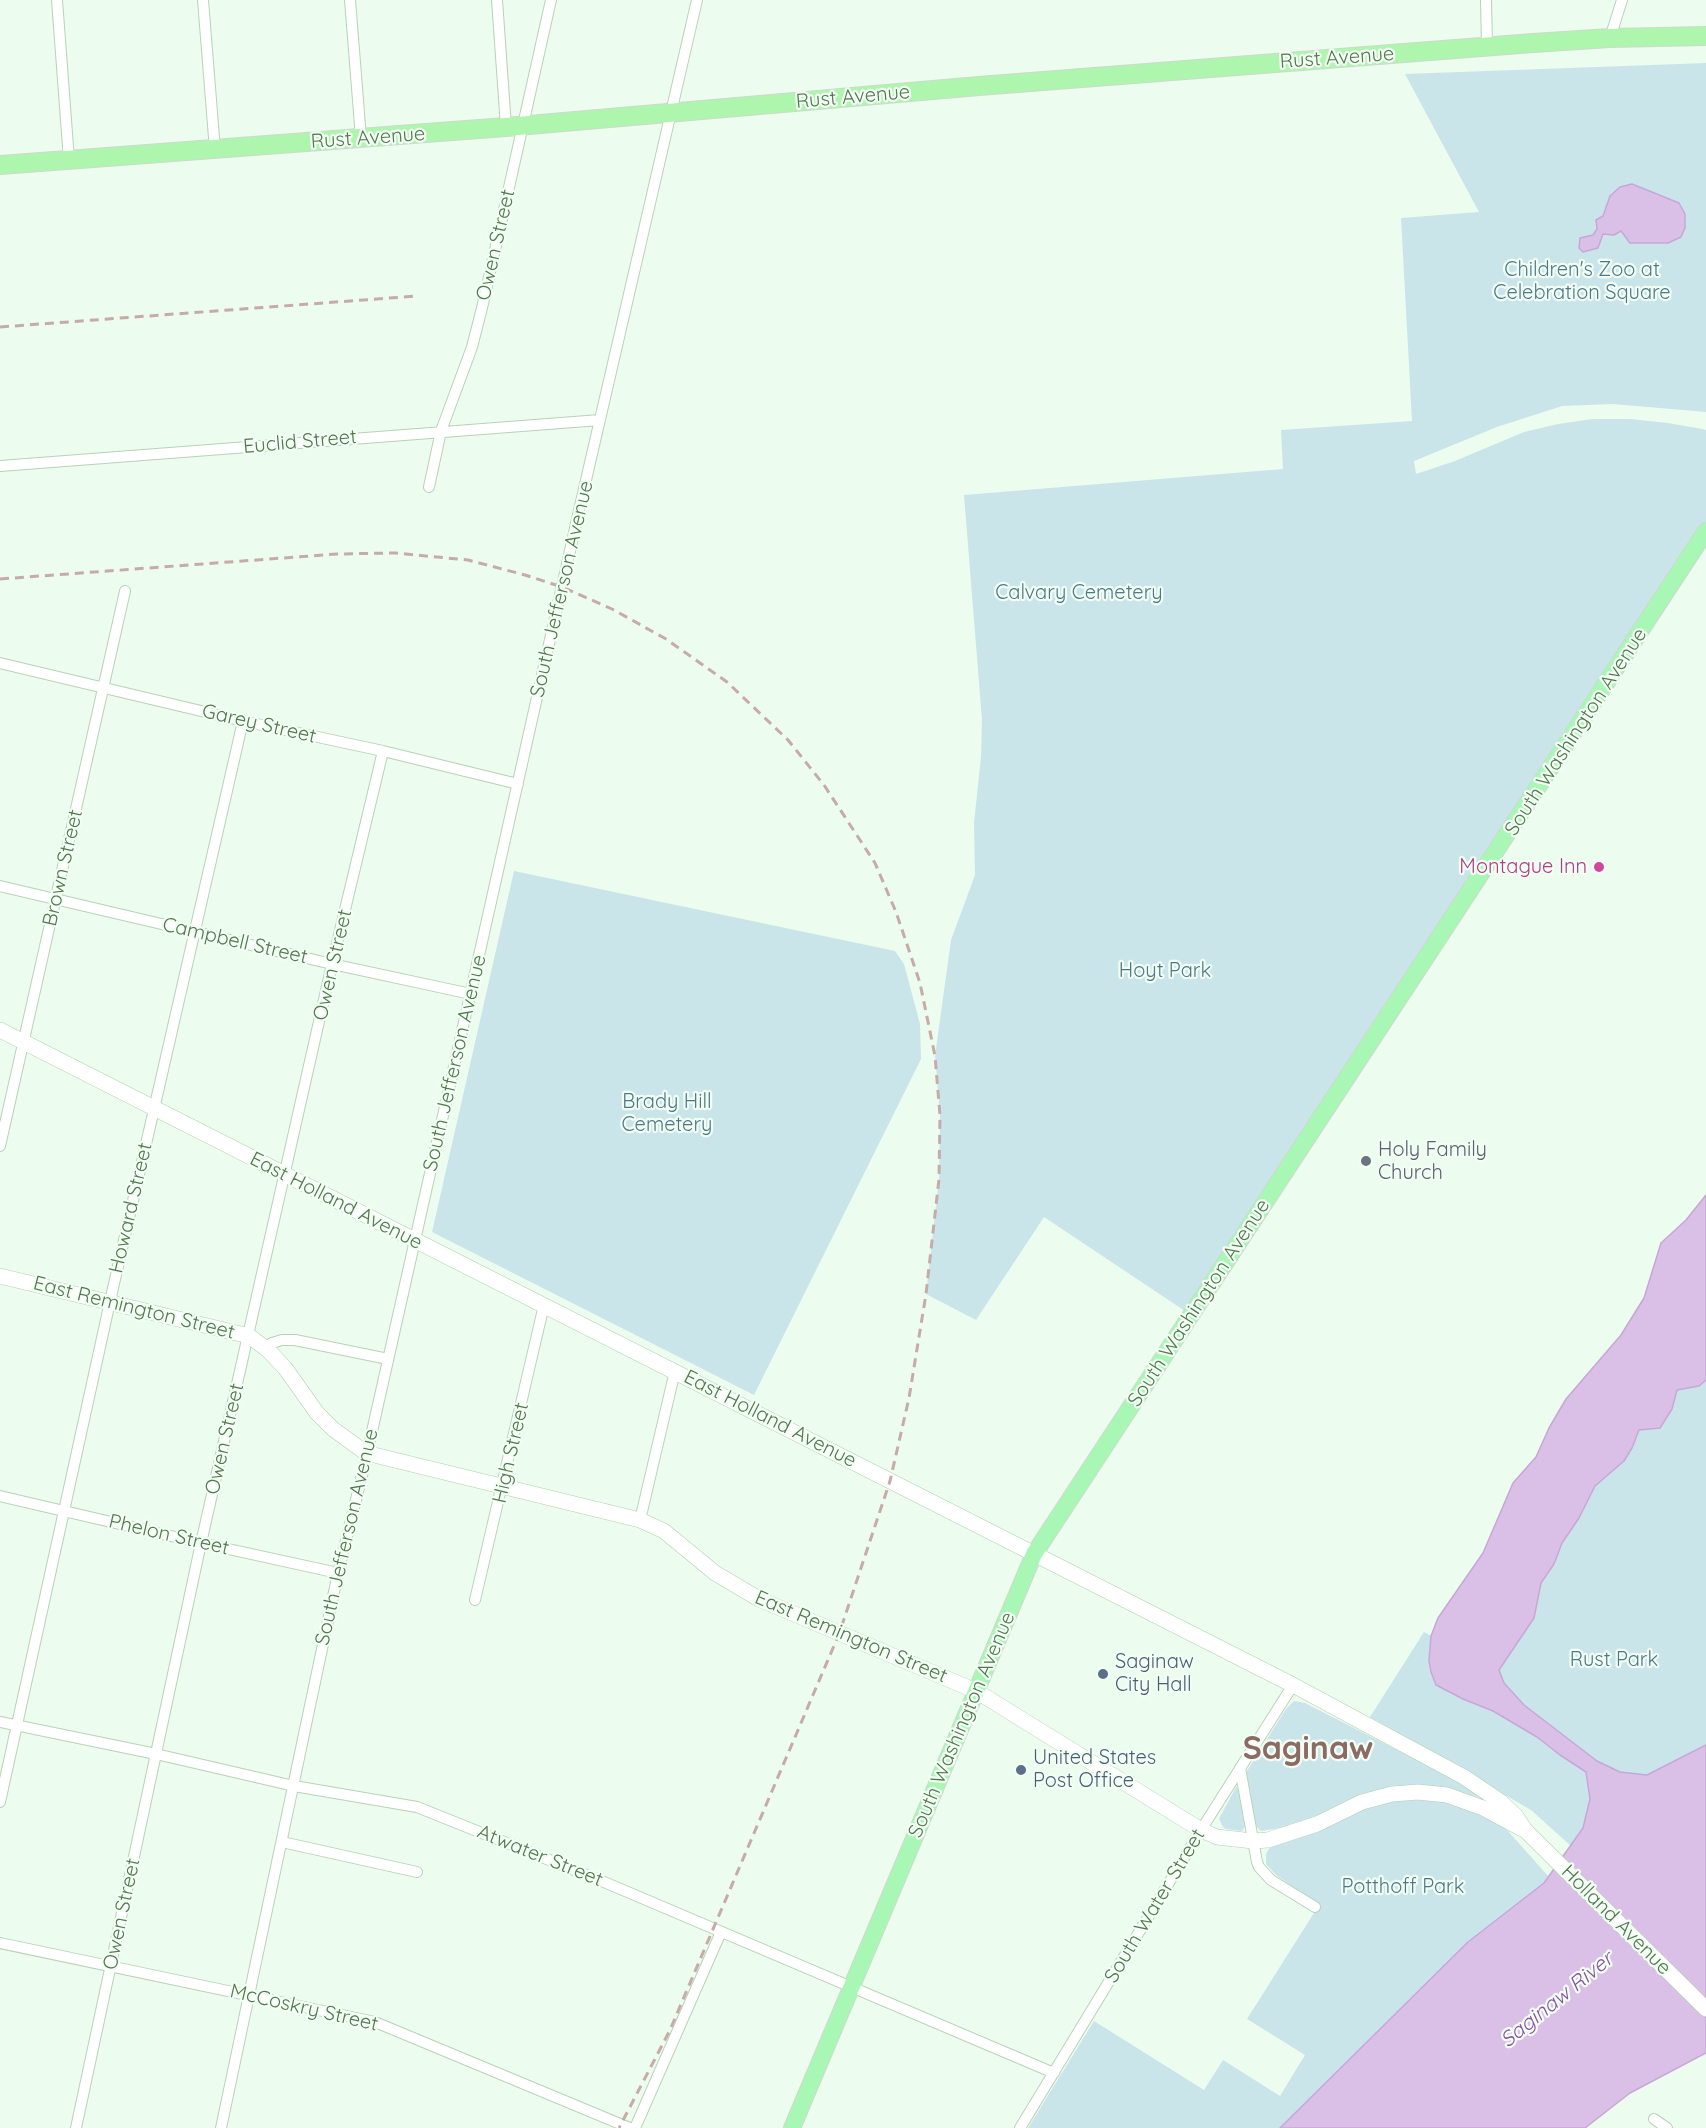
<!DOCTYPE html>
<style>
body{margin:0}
canvas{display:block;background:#ecfcee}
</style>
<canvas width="1706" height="2128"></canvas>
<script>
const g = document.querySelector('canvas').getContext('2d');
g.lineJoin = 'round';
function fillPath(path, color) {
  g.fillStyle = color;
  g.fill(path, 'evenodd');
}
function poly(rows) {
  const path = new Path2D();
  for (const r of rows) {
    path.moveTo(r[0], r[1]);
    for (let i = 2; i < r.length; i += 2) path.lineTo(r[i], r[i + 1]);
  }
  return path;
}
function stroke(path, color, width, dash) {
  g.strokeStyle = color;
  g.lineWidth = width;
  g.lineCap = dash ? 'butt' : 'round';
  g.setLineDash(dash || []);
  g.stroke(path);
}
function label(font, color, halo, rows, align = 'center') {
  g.font = font + ' Quicksand,sans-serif';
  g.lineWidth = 4.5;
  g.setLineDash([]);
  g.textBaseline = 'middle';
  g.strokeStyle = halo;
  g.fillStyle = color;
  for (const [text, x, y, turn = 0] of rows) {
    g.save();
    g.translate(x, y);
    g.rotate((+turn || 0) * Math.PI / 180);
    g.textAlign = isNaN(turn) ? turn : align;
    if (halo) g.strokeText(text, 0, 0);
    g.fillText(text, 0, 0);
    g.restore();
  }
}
fillPath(poly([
 [1706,63,1706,412,1613,404,1562,406,1497,427,1414,461,1416,474,1455,461,1524,432,1558,424,1593,419,1630,419,1668,423,1702,429,1706,430,1706,531,1191,1315,1044,1217,976,1320,926,1294,939,1179,940,1115,935,1056,951,940,975,875,974,823,981,757,982,720,964,495,1283,469,1281,430,1412,421,1401,218,1479,212,1405,74],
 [514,871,895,951,904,964,920,1024,921,1059,754,1395,432,1232],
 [1706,1380,1706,1745,1647,1775,1620,1772,1597,1761,1524,1705,1504,1683,1499,1670,1534,1618,1541,1583,1554,1564,1562,1543,1579,1518,1595,1486,1624,1461,1632,1448,1638,1430,1672,1409,1677,1390,1699,1386],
 [1424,1632,1431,1636,1429,1661,1448,1691,1493,1711,1537,1737,1560,1755,1586,1772,1590,1799,1583,1828,1571,1846,1531,1810,1370,1717],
 [1294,1701,1305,1703,1456,1780,1498,1808,1477,1797,1446,1788,1422,1785,1406,1785,1393,1787,1359,1797,1293,1826,1261,1831,1255,1825,1245,1774,1286,1709],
 [1236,1787,1238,1788,1245,1826,1242,1831,1226,1829,1223,1827,1219,1819],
 [1414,1798,1456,1803,1496,1821,1508,1831,1549,1877,1544,1883,1468,1942,1280,2128,1028,2128,1094,2021,1204,2090,1223,2060,1280,2096,1305,2055,1247,2019,1319,1905,1276,1875,1266,1864,1266,1854,1271,1845,1356,1812,1388,1801]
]), '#cae5ea');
const water = poly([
 [1632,184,1679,203,1685,214,1685,228,1681,237,1668,243,1630,243,1621,231,1614,235,1603,234,1598,248,1583,252,1579,248,1580,238,1593,235,1597,229,1596,220,1603,216,1610,196,1620,187,1632,184],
 [1706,1195,1706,1380,1699,1386,1677,1390,1672,1409,1660,1428,1639,1430,1632,1448,1624,1461,1595,1486,1579,1518,1562,1543,1554,1564,1541,1583,1534,1618,1499,1670,1504,1683,1524,1705,1597,1761,1620,1772,1647,1775,1706,1745,1706,2053,1630,2093,1585,2128,1280,2128,1468,1942,1544,1883,1583,1828,1590,1799,1586,1772,1560,1755,1537,1737,1493,1711,1463,1699,1436,1685,1431,1672,1429,1661,1431,1636,1438,1618,1483,1553,1513,1483,1536,1457,1549,1428,1566,1399,1621,1335,1644,1298,1661,1243,1686,1220,1706,1195]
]);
fillPath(water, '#dac0e6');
stroke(water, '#c8a7d7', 1.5);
const minor = poly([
 [57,0,69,160],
 [203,0,215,150],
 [350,0,361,138],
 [497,0,506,127],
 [1486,0,1487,47],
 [1610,38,1622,0],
 [0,466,600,420],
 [429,487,441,431,472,347,482,308,551,0],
 [0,663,243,721,383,751,518,784],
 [0,886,332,964,471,994],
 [0,1146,125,591],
 [265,1348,272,1343,282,1340,295,1340,388,1359],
 [0,1496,201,1543,338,1573],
 [640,1520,675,1371],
 [475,1600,544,1305],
 [0,1722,156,1754,294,1786,417,1807,604,1882,1054,2073],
 [1240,1768,1257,1862,1259,1867,1271,1880,1315,1907],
 [0,1802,113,1288,243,721],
 [282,1842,417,1872],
 [0,1943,375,2022,630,2128],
 [1654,2119,1667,2128],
 [76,2128,201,1543,332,964,383,751],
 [221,2128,338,1573,364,1467,580,506,697,0],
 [635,2128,721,1932],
 [1020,2128,1201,1830,1293,1685]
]);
const secondary = poly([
 [0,1030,1293,1685,1464,1777,1501,1802,1516,1816,1525,1830,1706,2009],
 [0,1276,249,1336,268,1350,285,1368,317,1413,333,1429,366,1453,640,1520,664,1531,715,1573,759,1599,976,1691,1201,1830,1217,1837,1253,1841,1268,1840,1317,1824,1362,1802,1392,1794,1418,1792,1447,1795,1483,1808,1522,1829]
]);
const primary = poly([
 [792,2128,1034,1554,1706,531]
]);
const trunk = poly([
 [0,165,506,127,979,86,1533,43,1610,38,1706,36]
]);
stroke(minor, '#b7d3b7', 12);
stroke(secondary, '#b0d1af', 16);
stroke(primary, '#cfd9ce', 18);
stroke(trunk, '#cfd9ce', 20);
stroke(minor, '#fff', 10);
stroke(secondary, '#fff', 15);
stroke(primary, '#a8f7b5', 16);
stroke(trunk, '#aef5ae', 18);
stroke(poly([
 [0,327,417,296],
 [0,579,337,554,395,553,468,560,525,575,562,587,612,609,666,639,727,682,788,740,824,785,875,863,896,912,920,983,935,1056,940,1115,939,1179,926,1294,909,1398,890,1481,839,1634,670,2030,619,2128]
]), '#c7aba9', 3, [9, 6]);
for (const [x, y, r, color] of [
 [1599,867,6,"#d1479c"],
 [1366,1161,6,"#6b7280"],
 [1103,1674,6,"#5c6f8a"],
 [1021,1770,6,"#5c6f8a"]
]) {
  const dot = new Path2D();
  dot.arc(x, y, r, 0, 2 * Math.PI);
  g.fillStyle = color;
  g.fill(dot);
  stroke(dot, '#f2fef4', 2);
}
label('20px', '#53774f', '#f2fef4', [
 ["Rust Avenue",1337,58,-4],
 ["Rust Avenue",853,97,-5],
 ["Rust Avenue",368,138,-4],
 ["Owen Street",496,245,-77],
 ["Euclid Street",300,442,-5],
 ["South Jefferson Avenue",562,589,-77],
 ["Garey Street",259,724,13],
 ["South Washington Avenue",1576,732,-57],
 ["Brown Street",63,868,-77],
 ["Campbell Street",235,941,13],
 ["Owen Street",333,965,-77],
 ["South Jefferson Avenue",455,1063,-77],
 ["East Holland Avenue",336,1201,27],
 ["Howard Street",131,1208,-77],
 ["South Washington Avenue",1199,1303,-57],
 ["East Remington Street",134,1308,14],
 ["East Holland Avenue",770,1419,27],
 ["Owen Street",225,1439,-77],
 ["High Street",511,1453,-77],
 ["Phelon Street",169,1535,13],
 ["South Jefferson Avenue",347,1537,-77],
 ["East Remington Street",851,1637,23],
 ["South Washington Avenue",962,1725,-67],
 ["Atwater Street",540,1856,22],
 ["South Water Street",1155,1906,-59],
 ["Owen Street",122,1914,-78],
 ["Holland Avenue",1616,1920,45],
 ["McCoskry Street",304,2008,13]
]);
label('20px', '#4d7988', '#f2fef4', [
 ["Children's Zoo at",1582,270],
 ["Celebration Square",1582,293],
 ["Calvary Cemetery",1079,593],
 ["Hoyt Park",1165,971],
 ["Brady Hill",667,1102],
 ["Cemetery",667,1125],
 ["Rust Park",1614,1660],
 ["Potthoff Park",1403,1887]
]);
label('20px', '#b23c85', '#f2fef4', [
 ["Montague Inn",1587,867]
], 'right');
label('20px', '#5b616d', '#f2fef4', [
 ["Holy Family",1378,1150],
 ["Church",1378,1173]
], 'left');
label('20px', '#4e5e75', '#f2fef4', [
 ["Saginaw",1115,1662],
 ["City Hall",1115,1685],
 ["United States",1033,1758],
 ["Post Office",1033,1781]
], 'left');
label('italic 21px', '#88539e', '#f2fef4', [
 ["Saginaw River",1557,2000,-39]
]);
label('bold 32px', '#8b6b63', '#f2fef4', [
 ["Saginaw",1308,1749]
]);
</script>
